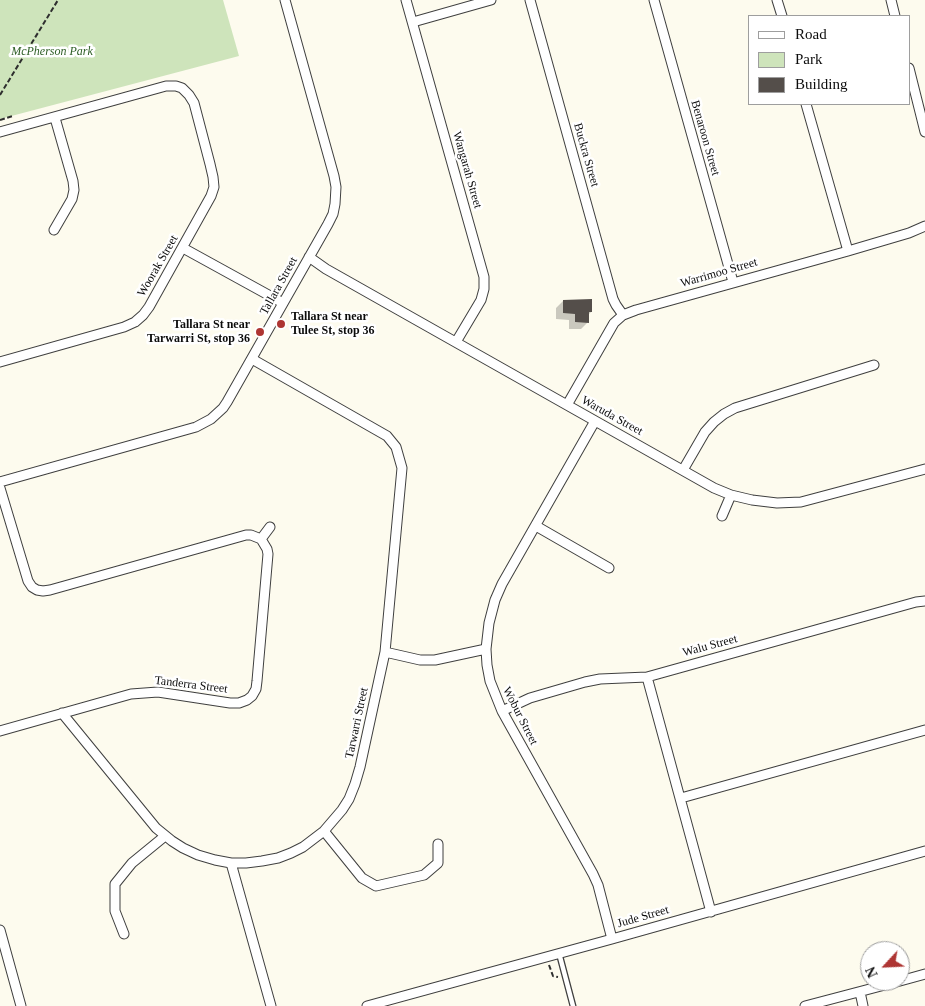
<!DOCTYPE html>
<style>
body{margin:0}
#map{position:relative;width:925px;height:1006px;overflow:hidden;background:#fdfbee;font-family:"Times New Roman",serif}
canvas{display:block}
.legend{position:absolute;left:748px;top:15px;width:162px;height:90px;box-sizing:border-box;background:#fff;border:1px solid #9e9e9e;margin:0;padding:6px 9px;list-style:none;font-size:15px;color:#0c0c0c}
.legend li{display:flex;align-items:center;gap:10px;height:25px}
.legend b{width:25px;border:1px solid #9e9e9e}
.north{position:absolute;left:860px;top:941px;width:50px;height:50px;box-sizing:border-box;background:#fff;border:1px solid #9e9e9e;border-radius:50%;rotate:245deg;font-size:14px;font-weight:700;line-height:20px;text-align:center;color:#0c0c0c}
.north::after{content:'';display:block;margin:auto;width:18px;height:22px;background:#ae3533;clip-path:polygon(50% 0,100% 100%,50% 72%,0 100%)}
</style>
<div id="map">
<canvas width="925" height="1006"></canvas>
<ul class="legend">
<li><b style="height:6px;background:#fff"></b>Road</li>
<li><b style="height:14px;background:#cee4bb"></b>Park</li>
<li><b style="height:14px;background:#544e4a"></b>Building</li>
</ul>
<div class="north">N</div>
</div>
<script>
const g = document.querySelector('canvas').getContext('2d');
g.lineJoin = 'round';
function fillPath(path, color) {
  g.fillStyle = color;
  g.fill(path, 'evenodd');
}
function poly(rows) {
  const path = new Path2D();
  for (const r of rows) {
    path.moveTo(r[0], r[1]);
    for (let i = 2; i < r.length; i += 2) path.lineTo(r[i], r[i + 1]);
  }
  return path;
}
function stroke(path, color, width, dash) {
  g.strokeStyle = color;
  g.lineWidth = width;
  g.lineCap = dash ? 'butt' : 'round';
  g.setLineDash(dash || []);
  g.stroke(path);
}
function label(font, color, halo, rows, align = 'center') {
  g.font = font + ' "Times New Roman",serif';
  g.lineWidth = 5;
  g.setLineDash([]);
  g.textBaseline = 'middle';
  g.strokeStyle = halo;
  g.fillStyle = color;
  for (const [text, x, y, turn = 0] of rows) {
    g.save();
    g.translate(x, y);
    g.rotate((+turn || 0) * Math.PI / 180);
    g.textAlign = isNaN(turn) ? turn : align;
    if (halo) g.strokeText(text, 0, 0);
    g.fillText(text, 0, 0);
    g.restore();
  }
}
fillPath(poly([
 [0,0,223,0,239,56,0,119]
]), '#cee4bb');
fillPath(poly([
 [563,301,591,312,588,315,588,322,581,329,569,329,569,320,556,319,556,308]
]), '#0003');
fillPath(poly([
 [592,299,592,312,589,312,589,323,575,322,575,314,563,313,563,300]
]), '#544e4a');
const service = poly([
 [559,953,573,1006]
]);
const minor = poly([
 [406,0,484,277,484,289,481,300,456,342],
 [530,0,613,299,616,305,623,315],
 [654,0,733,282],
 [777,0,782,16],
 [891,0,895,16],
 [413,22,491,0],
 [909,68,925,132],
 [806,104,848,251],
 [0,132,166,86,176,86,182,88,189,95,194,103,210,164,213,177,214,187,211,196,149,307,143,315,135,322,124,327,0,362],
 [54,230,72,199,74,190,73,181,55,118],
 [183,248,283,303],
 [309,257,326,269,714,488,731,495,752,500,777,503,801,502,925,469],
 [567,405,614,323,623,315,636,310,848,251,909,233,925,226],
 [595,421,502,584,495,600,489,623,486,649,487,665,490,681,502,711,593,874,598,885,612,939],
 [683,470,705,432,714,422,724,414,735,408,874,365],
 [0,482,196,427,211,419,223,408,227,402,328,224,333,214,335,204,336,187,334,176,285,0],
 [0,488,28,581,32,587,37,590,43,591,50,590,246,535,251,535,261,539],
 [722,516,731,495],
 [536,526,609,568],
 [261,539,270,527],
 [385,652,420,660,435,660,486,649],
 [647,677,711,912],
 [502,711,530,698,585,682,600,679,647,677,916,602,925,601],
 [62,713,156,828,172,841,183,848,198,855,215,860,231,863,246,863,262,861,278,858,291,853,303,847,324,831,342,810,349,799,355,784,360,767,385,652,402,468,396,447,387,436,252,359],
 [0,731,131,694,158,692,230,703,239,703,247,700,252,696,256,689,257,681,268,554,267,549,261,539],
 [681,798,925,730],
 [324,831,362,878,376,886,424,875,438,863,438,844],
 [231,863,271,1006],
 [0,930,21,1006],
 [124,934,115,911,115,884,132,863,165,836],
 [900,981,925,974],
 [860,992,863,1006],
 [367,1006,612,939,925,851],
 [805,1006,900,981]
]);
stroke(service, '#3f3f3f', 7);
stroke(minor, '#3f3f3f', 11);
stroke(poly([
 [0,95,58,0],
 [0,120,13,116],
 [549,965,553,976,558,977]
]), '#2e2e2e', 2, [5, 2.5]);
stroke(service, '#fff', 4.5);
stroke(minor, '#fff', 9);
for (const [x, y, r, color] of [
 [281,324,5,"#ae3533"],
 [260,332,5,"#ae3533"]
]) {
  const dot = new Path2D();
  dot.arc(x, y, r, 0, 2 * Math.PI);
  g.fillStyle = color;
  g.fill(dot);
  stroke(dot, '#fff', 2);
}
label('italic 12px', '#2c5d24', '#fff', [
 ["McPherson Park",52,52]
]);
label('12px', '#0c0c0c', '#fff', [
 ["Benaroon Street",705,138,74],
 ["Buckra Street",586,155,74],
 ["Wangarah Street",467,170,74],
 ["Woorak Street",158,266,-60],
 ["Warrimoo Street",719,273,-16],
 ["Tallara Street",279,286,-61],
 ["Waruda Street",612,416,29],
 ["Walu Street",710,646,-15],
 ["Tanderra Street",191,685,7],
 ["Wobur Street",520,716,63],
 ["Tarwarri Street",357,723,-78],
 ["Jude Street",643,917,-16]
]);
label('bold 12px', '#0c0c0c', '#fff', [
 ["Tallara St near",291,317],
 ["Tulee St, stop 36",291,331],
 ["Tallara St near",250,325,"right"],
 ["Tarwarri St, stop 36",250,339,"right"]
], 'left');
</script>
